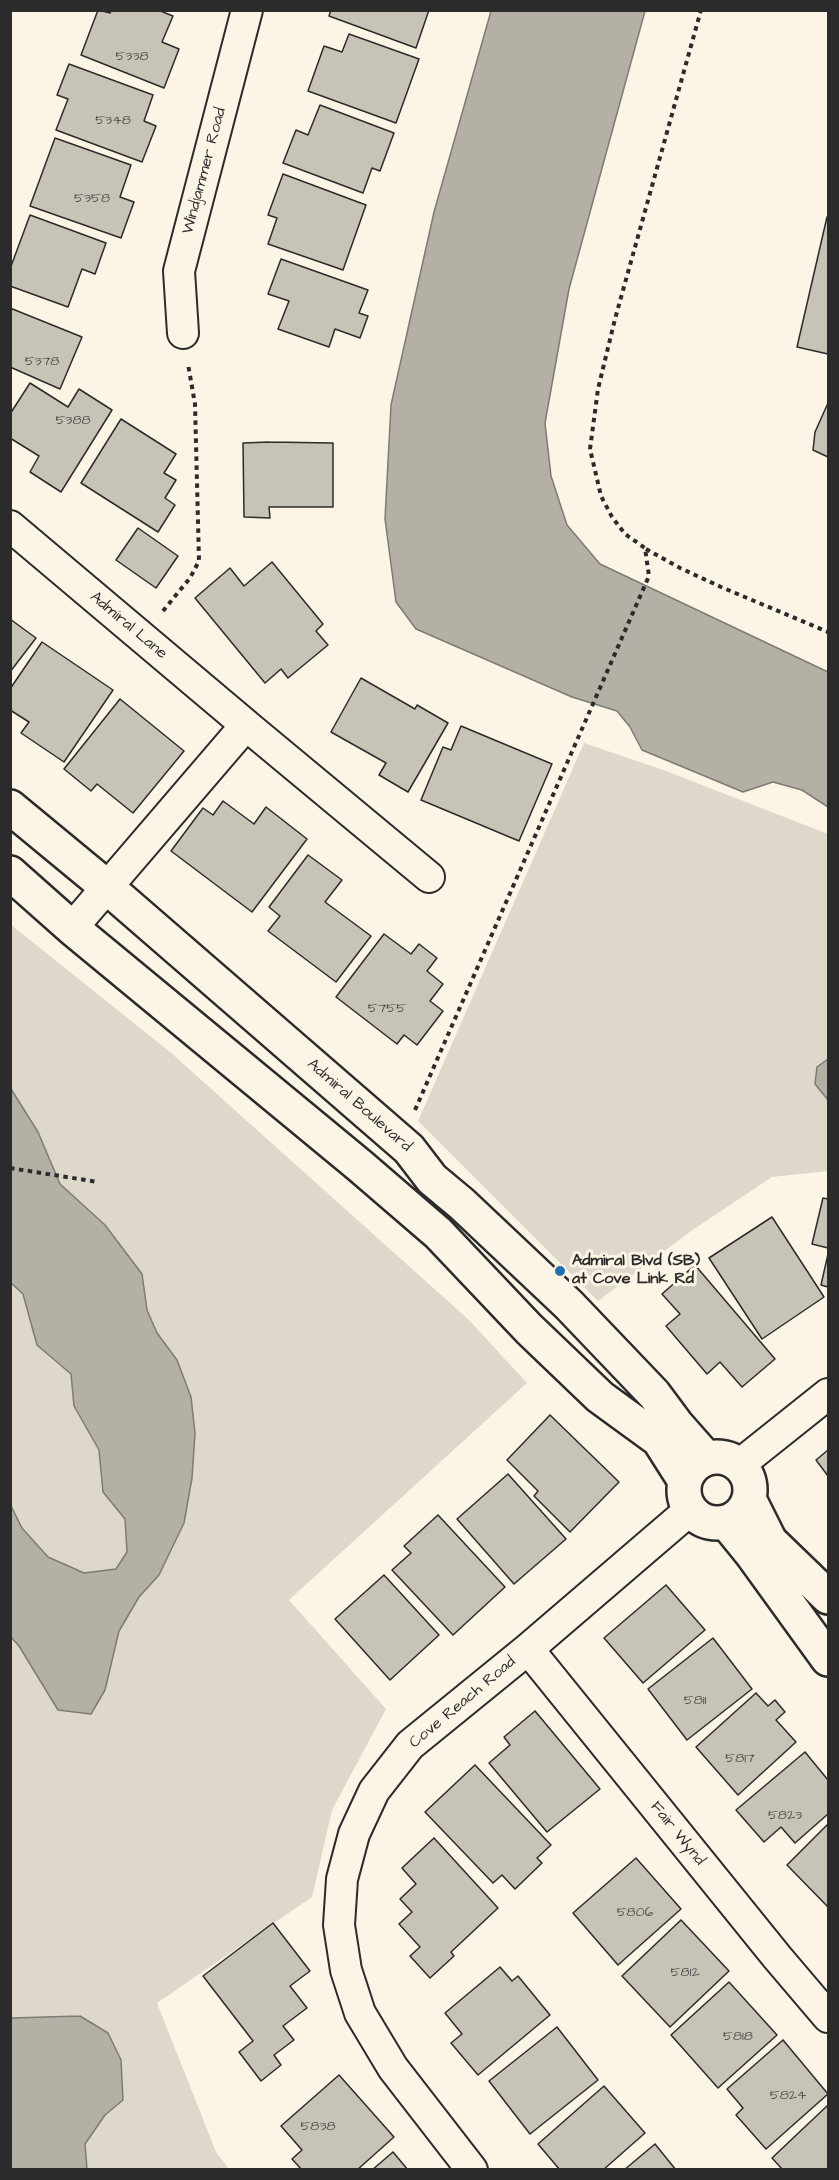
<!DOCTYPE html>
<style>
body{margin:0}
#map{position:relative;width:839px;height:2180px;overflow:hidden;background:#fcf5e5;font-family:"Architects Daughter",sans-serif}
canvas{display:block}
.frame{position:absolute;inset:0;border:12px solid #2b2b2b;pointer-events:none}
</style>
<div id="map">
<canvas width="839" height="2180"></canvas>
<div class="frame"></div>
</div>
<script>
const g = document.querySelector('canvas').getContext('2d');
g.lineJoin = 'round';
function fillPath(path, color) {
  g.fillStyle = color;
  g.fill(path, 'evenodd');
}
function poly(rows) {
  const path = new Path2D();
  for (const r of rows) {
    if (r.length === 3) {
      path.moveTo(r[0] + r[2], r[1]);
      path.arc(r[0], r[1], r[2], 0, 2 * Math.PI);
      continue;
    }
    path.moveTo(r[0], r[1]);
    for (let i = 2; i < r.length; i += 2) path.lineTo(r[i], r[i + 1]);
  }
  return path;
}
function stroke(path, color, width, dash) {
  g.strokeStyle = color;
  g.lineWidth = width;
  g.lineCap = dash ? 'butt' : 'round';
  g.setLineDash(dash || []);
  g.stroke(path);
}
function label(font, color, halo, rows, align = 'center') {
  g.font = font + ' "Architects Daughter",sans-serif';
  g.lineWidth = 6;
  g.setLineDash([]);
  g.textBaseline = 'middle';
  g.strokeStyle = halo;
  g.fillStyle = color;
  for (const [text, x, y, turn = 0] of rows) {
    g.save();
    g.translate(x, y);
    g.rotate((+turn || 0) * Math.PI / 180);
    g.textAlign = isNaN(turn) ? turn : align;
    if (halo) g.strokeText(text, 0, 0);
    g.fillText(text, 0, 0);
    g.restore();
  }
}
fillPath(poly([
 [584,743,666,771,828,834,828,1171,772,1177,691,1231,598,1301,418,1121],
 [10,924,170,1052,469,1320,527,1383,289,1600,386,1709,332,1810,312,1897,157,2003,216,2152,229,2169,11,2169]
]), '#ded8ca');
const water = poly([
 [491,11,645,11,569,289,545,423,551,476,567,525,600,564,828,672,828,807,802,790,773,782,743,792,642,750,630,727,617,711,572,697,416,629,396,602,385,519,391,405,434,212,491,11],
 [828,1059,828,1100,815,1084,817,1067,828,1059],
 [11,1089,38,1132,60,1184,105,1225,142,1274,147,1310,157,1333,177,1360,191,1397,195,1433,192,1478,184,1523,159,1575,139,1597,119,1631,105,1690,91,1714,58,1710,19,1646,11,1637,11,1506,22,1528,48,1557,84,1573,116,1569,127,1552,125,1519,103,1492,99,1450,74,1406,71,1374,37,1345,23,1294,11,1283,11,1089],
 [80,2016,108,2033,121,2060,123,2100,105,2115,85,2144,87,2169,11,2169,11,2018,80,2016]
]);
fillPath(water, '#b4b0a5');
stroke(water, '#7d7b74', 1.5);
const building = poly([
 [98,10,110,13,111,10,158,10,173,16,162,42,179,49,164,88,81,55,98,10],
 [331,10,429,10,416,48,329,16,331,10],
 [349,34,419,59,396,123,308,91,324,46,342,52,349,34],
 [69,64,153,95,144,121,156,126,142,162,56,130,68,99,57,95,69,64],
 [320,105,394,133,380,171,372,168,363,193,283,163,296,130,308,135,320,105],
 [55,138,131,165,120,197,134,202,121,238,30,206,55,138],
 [283,174,366,205,343,270,268,244,277,218,268,215,283,174],
 [30,215,106,243,95,274,82,269,68,307,10,286,10,269,30,215],
 [827,217,828,218,828,354,797,347,827,217],
 [281,259,368,290,359,313,368,316,360,338,335,329,329,347,278,329,289,301,268,294,281,259],
 [10,308,82,337,60,389,10,367,10,308],
 [30,383,68,407,79,389,112,410,61,492,30,472,39,456,10,438,10,414,30,383],
 [828,403,828,457,813,450,815,432,828,403],
 [121,419,176,454,164,473,176,480,165,498,175,505,158,532,81,483,121,419],
 [269,442,333,443,333,507,269,507,270,518,244,517,243,443,269,442],
 [138,528,178,556,156,588,116,560,138,528],
 [272,562,323,624,316,631,328,645,288,678,281,669,265,683,195,598,230,568,244,586,272,562],
 [10,619,36,638,10,672,10,619],
 [42,642,113,690,64,762,21,733,29,722,10,710,10,689,42,642],
 [361,678,415,709,417,705,448,723,408,792,379,775,386,763,331,732,361,678],
 [120,699,184,751,133,813,97,784,91,791,64,769,120,699],
 [461,726,552,764,519,841,421,800,443,747,451,750,461,726],
 [223,801,254,824,266,807,307,839,252,912,171,851,203,808,213,815,223,801],
 [308,855,342,880,325,902,371,936,336,982,268,931,280,916,269,907,308,855],
 [384,934,411,954,419,944,437,958,427,971,443,984,430,1001,443,1011,417,1045,404,1035,397,1044,336,997,384,934],
 [823,1198,828,1199,828,1248,812,1244,823,1198],
 [772,1217,824,1297,762,1339,709,1258,772,1217],
 [828,1254,828,1287,821,1285,828,1254],
 [695,1265,775,1359,742,1387,720,1362,707,1374,666,1326,680,1314,662,1294,695,1265],
 [550,1415,619,1482,570,1532,534,1496,538,1491,507,1460,550,1415],
 [828,1450,828,1476,816,1460,828,1450],
 [508,1474,566,1539,514,1584,457,1519,508,1474],
 [438,1515,505,1587,453,1635,392,1570,411,1553,404,1546,438,1515],
 [384,1575,439,1635,390,1680,335,1619,384,1575],
 [666,1585,705,1630,643,1683,604,1638,666,1585],
 [713,1638,752,1689,687,1740,648,1689,713,1638],
 [756,1693,768,1706,775,1700,785,1712,776,1720,796,1742,738,1795,696,1747,756,1693],
 [535,1711,600,1789,547,1832,489,1763,510,1745,504,1737,535,1711],
 [805,1752,828,1780,828,1814,795,1843,781,1827,764,1842,736,1810,805,1752],
 [475,1765,551,1845,537,1858,542,1863,515,1889,502,1875,493,1883,425,1812,475,1765],
 [828,1824,828,1907,787,1865,828,1824],
 [434,1838,498,1908,451,1952,454,1956,430,1978,410,1956,420,1947,399,1924,412,1912,400,1899,416,1884,402,1868,434,1838],
 [636,1858,681,1909,618,1965,573,1913,636,1858],
 [681,1920,729,1971,670,2027,622,1976,681,1920],
 [273,1923,310,1971,290,1986,307,2008,283,2026,294,2040,274,2055,281,2065,261,2081,239,2052,253,2041,203,1976,273,1923],
 [500,1967,512,1981,518,1976,550,2015,478,2075,451,2043,462,2034,445,2013,500,1967],
 [729,1982,777,2035,718,2088,671,2035,729,1982],
 [557,2027,598,2080,530,2134,489,2081,557,2027],
 [783,2040,828,2094,766,2149,736,2115,743,2108,727,2089,783,2040],
 [339,2075,394,2137,357,2170,302,2170,292,2159,302,2150,281,2126,339,2075],
 [604,2086,645,2133,603,2170,560,2170,538,2144,604,2086],
 [828,2105,828,2170,783,2170,772,2158,828,2105],
 [655,2144,676,2170,624,2170,655,2144],
 [393,2152,408,2170,372,2170,393,2152]
]);
fillPath(building, '#c8c3b7');
stroke(building, '#2b2b2b', 1.5);
const minor = poly([
 [183,333,179,271,247,10],
 [10,526,246,725,72,928],
 [246,725,429,877],
 [739,1465,828,1394],
 [528,1649,777,1957,828,2017],
 [472,2170,393,2068,360,2013,346,1970,339,1925,342,1879,354,1834,374,1791,410,1745,528,1649,690,1510]
]);
const tertiary = poly([
 [10,807,108,888,409,1149,432,1179,462,1204,569,1305,654,1394,677,1425,706,1458],
 [10,873,72,928,359,1165,438,1233,529,1329,600,1397,659,1440,685,1481],
 [717,1490,33],
 [749,1499,770,1541,828,1597],
 [726,1522,752,1554,828,1659]
]);
stroke(minor, '#2b2b2b', 34);
stroke(tertiary, '#2b2b2b', 38);
stroke(poly([
 [646,549,680,568,721,587,828,632],
 [163,611,190,578,199,561,195,404,188,364],
 [415,1110,649,576,645,548,625,534,612,517,601,496,590,449,598,389,615,319,701,10],
 [10,1168,98,1182]
]), '#2b2b2b', 4, [4.5, 4.5]);
stroke(minor, '#fcf5e5', 30);
stroke(tertiary, '#fcf5e5', 33);
for (const [x, y, r, color] of [
 [560,1271,6,"#1f6fb2"]
]) {
  const dot = new Path2D();
  dot.arc(x, y, r, 0, 2 * Math.PI);
  g.fillStyle = color;
  g.fill(dot);
  stroke(dot, '#fcf5e5', 2);
}
label('14px', '#52514e', null, [
 ["5338",132,57],
 ["5348",113,121],
 ["5358",92,199],
 ["5378",42,362],
 ["5388",73,421],
 ["5755",387,1009],
 ["5811",695,1701],
 ["5817",740,1759],
 ["5823",785,1816],
 ["5806",635,1913],
 ["5812",685,1973],
 ["5818",738,2037],
 ["5824",788,2096],
 ["5838",318,2127]
]);
label('16px', '#2b2b2b', '#fcf5e5', [
 ["Windjammer Road",205,171,-75],
 ["Admiral Lane",128,626,40],
 ["Admiral Boulevard",359,1106,41],
 ["Cove Reach Road",463,1703,-40],
 ["Fair Wynd",677,1834,51]
]);
label('bold 16px', '#2b2b2b', '#fcf5e5', [
 ["Admiral Blvd (SB)",572,1262],
 ["at Cove Link Rd",572,1280]
], 'left');
</script>
